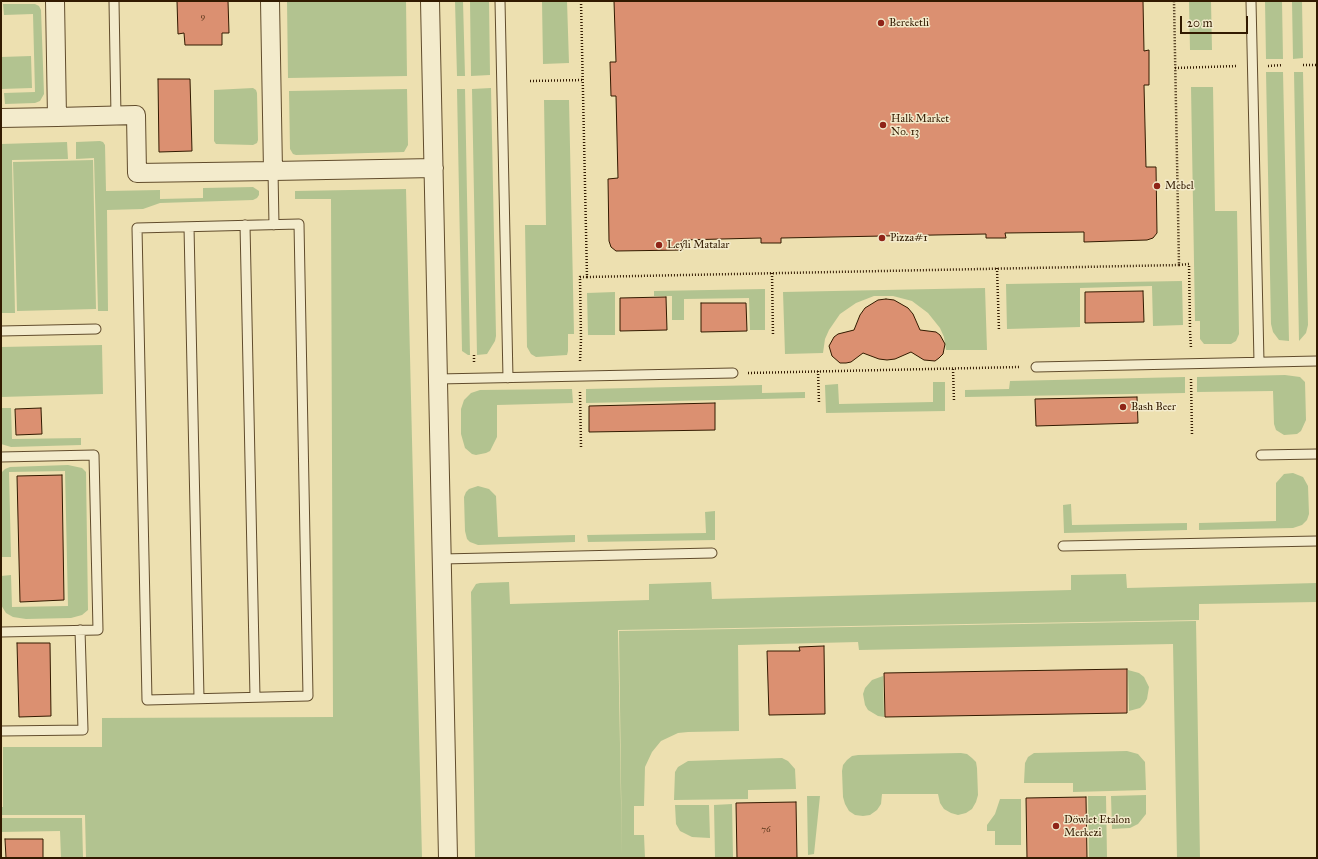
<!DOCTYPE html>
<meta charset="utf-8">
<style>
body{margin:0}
#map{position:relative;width:1318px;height:859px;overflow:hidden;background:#ede0b0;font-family:"IM FELL Great Primer",serif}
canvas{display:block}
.frame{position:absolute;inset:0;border:2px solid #321a00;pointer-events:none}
.scale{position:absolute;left:1180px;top:16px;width:68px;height:18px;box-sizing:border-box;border:2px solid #321a00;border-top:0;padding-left:5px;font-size:12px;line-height:14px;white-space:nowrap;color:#321a00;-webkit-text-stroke:3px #f3ebcc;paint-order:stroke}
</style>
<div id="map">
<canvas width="1318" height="859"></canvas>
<div class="frame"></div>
<div class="scale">20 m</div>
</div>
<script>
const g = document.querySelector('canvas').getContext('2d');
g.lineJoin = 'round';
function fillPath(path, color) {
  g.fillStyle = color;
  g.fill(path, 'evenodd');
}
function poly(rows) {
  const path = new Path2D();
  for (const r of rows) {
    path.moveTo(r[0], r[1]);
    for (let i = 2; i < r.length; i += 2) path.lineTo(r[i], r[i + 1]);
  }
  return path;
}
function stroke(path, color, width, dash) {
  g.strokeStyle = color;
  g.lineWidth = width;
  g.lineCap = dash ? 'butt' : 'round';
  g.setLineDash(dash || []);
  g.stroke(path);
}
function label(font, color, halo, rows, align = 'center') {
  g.font = font + ' "IM FELL Great Primer",serif';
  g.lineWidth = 3;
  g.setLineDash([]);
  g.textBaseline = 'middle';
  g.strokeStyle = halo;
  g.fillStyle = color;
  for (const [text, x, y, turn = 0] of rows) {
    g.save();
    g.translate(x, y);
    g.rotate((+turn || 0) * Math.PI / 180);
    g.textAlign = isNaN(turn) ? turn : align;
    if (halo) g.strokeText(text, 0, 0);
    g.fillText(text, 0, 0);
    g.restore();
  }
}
fillPath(poly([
 [287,1,406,1,407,76,288,78],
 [455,1,463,1,465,76,457,76],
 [470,1,489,1,490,75,471,76],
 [542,1,567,1,569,63,543,64],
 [1189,1,1211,1,1212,50,1190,50],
 [1265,1,1282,1,1283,59,1266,59],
 [1292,1,1302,1,1303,58,1293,59],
 [3,4,35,4,39,6,41,10,44,94,40,101,35,103,5,104,4,93,35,92,33,14,4,15],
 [31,56,32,88,1,89,1,57],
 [1266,72,1283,72,1289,341,1279,340,1273,332,1271,324],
 [1294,72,1303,72,1308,325,1306,333,1299,341],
 [1191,87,1213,87,1215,211,1237,211,1239,334,1236,341,1231,344,1204,344,1200,339,1200,321,1195,321],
 [253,88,256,90,257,93,258,140,257,143,253,145,216,144,214,141,214,90],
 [491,88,496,336,495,341,487,354,477,355,472,89],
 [407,89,408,145,404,152,296,155,293,154,290,149,289,91],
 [457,89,465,89,470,355,468,355,462,351],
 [544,100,569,100,574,334,568,334,568,351,567,355,536,357,531,354,527,347,525,225,546,225],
 [100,141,103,142,105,145,106,191,160,190,160,199,203,198,203,188,253,187,259,191,259,195,257,198,253,200,160,203,143,209,107,210,108,311,98,311,94,158,76,159,76,142],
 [67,142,68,159,12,160,15,313,1,313,1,144],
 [93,160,96,309,17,311,13,162],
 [406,189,422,858,86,858,85,815,1,815,1,807,3,807,3,747,102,747,102,718,333,717,331,199,295,199,295,191],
 [1182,281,1183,325,1153,326,1152,286,1080,288,1080,327,1007,329,1006,284],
 [985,288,987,350,946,350,944,337,940,328,928,313,912,301,893,296,874,296,856,303,840,314,829,330,825,339,823,353,785,354,783,292],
 [765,289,765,330,750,330,749,298,684,299,684,320,672,320,672,296,654,296,654,291],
 [615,292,615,335,588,335,587,293],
 [102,345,103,394,1,397,1,347],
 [1285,375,1300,377,1305,382,1306,420,1301,431,1297,434,1284,435,1276,430,1274,424,1273,391,1197,392,1197,377],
 [1185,377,1185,393,965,397,965,390,1009,389,1010,381],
 [933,382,945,382,945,411,826,413,825,385,838,384,839,404,933,402],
 [762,385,762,393,805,392,805,398,586,403,586,389],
 [572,389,573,403,497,405,497,437,490,451,486,453,476,455,472,454,465,448,461,434,461,409,464,400,471,393,480,390],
 [1,408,11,408,12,439,81,438,81,445,11,447,1,444],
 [68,465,82,468,86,472,88,610,82,615,71,618,26,619,13,617,6,613,1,605,1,576,11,575,12,607,68,606,65,471,9,472,11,557,1,557,1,473,5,469,10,467],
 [1293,473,1303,477,1308,486,1309,514,1307,520,1302,525,1293,528,1199,530,1199,523,1276,521,1276,483,1284,474],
 [478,486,489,489,496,496,498,537,575,535,575,542,478,545,470,542,467,539,465,531,464,497,466,492,469,489],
 [1071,504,1072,525,1187,523,1187,530,1064,533,1063,505],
 [715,511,715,540,588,542,587,535,706,533,705,512],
 [1126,574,1127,588,1317,583,1317,602,1199,604,1199,620,618,630,622,858,475,858,471,592,476,584,480,583,509,582,510,604,649,600,649,584,711,582,712,599,1071,590,1071,575],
 [1196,621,1200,858,1177,858,1173,644,859,650,858,642,738,645,739,731,688,732,678,733,661,741,652,752,645,767,644,806,634,806,634,835,644,835,645,858,622,858,619,631],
 [1128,670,1139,673,1144,677,1149,687,1147,699,1144,704,1140,708,1129,711],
 [883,676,884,717,878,716,868,710,865,705,863,694,865,688,872,680],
 [1127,751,1138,754,1145,762,1146,790,1073,792,1073,783,1024,783,1025,763,1028,757,1034,753],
 [961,753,967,754,972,758,976,762,977,768,978,795,976,802,972,809,966,813,958,815,951,813,944,809,940,803,938,794,882,794,881,804,877,810,870,815,863,816,855,815,849,811,845,804,843,797,842,771,843,765,847,760,852,756,858,755],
 [782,758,788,761,795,769,796,789,748,790,748,799,674,800,675,772,678,767,688,761],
 [1146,795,1146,814,1138,824,1130,828,1112,829,1111,796],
 [807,796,820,796,814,854,808,855],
 [1088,796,1106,796,1107,858,1089,858],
 [1000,799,1021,799,1021,845,995,845,995,831,987,831,987,825,995,814],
 [732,804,733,858,715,858,714,805],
 [675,805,709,805,710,838,692,837,680,831,676,824],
 [1,818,82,818,83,858,61,858,60,831,1,832]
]), '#b2c390');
const building = poly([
 [177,1,228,1,229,33,222,33,222,45,185,45,184,33,178,34,177,1],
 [614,1,1143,1,1144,51,1149,50,1149,85,1144,85,1146,167,1156,167,1157,233,1153,238,1147,240,1084,242,1084,232,1005,233,1006,238,986,238,986,234,781,238,781,243,761,243,761,238,682,240,683,250,616,251,611,247,609,241,608,179,618,178,616,96,611,96,610,62,616,62,614,1],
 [158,79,190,79,192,151,159,152,158,79],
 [1143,291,1144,322,1085,323,1085,292,1143,291],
 [666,297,667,330,620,331,620,298,666,297],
 [886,299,894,300,908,308,913,314,920,330,936,332,940,335,945,344,943,354,939,358,935,361,924,360,911,352,895,359,887,360,879,359,863,353,851,362,846,363,840,363,832,356,829,346,834,337,838,334,854,330,860,315,865,308,878,300,886,299],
 [701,303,746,303,747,331,701,332,701,303],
 [1137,397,1138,423,1036,426,1035,399,1137,397],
 [715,403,715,430,589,432,589,406,715,403],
 [41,408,42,434,16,435,15,409,41,408],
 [62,475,64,600,20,602,17,476,62,475],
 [17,643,50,643,51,716,19,717,17,643],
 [824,646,825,714,769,715,767,651,800,651,799,647,824,646],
 [1127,669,1127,713,885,717,884,673,1127,669],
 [1086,797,1087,858,1027,858,1026,798,1086,797],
 [796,802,797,858,737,858,736,803,796,802],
 [5,839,43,839,43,858,6,858,5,839]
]);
fillPath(building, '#db9071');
stroke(building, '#321a00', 1);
const service = poly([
 [114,1,116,116],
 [500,1,508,378],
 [1251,1,1259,362],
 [273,171,274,225],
 [299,224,308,696,147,700,137,228,299,224],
 [245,225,255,697],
 [189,227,199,698],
 [1,331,96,329],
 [1036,367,1317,361],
 [438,379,733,373],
 [1261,455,1317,454],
 [1,457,94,455,98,630,1,632],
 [1063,546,1317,541],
 [442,559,712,553],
 [1,731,83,730,80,630]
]);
const minor = poly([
 [55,1,57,117,136,115,137,173,273,171,270,1],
 [430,1,448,858],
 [1,118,57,117],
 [273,171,434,168]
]);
stroke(service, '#614c2c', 11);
stroke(minor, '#614c2c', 20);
stroke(poly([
 [581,1,587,277,1179,265,1174,1],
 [1303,65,1317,65],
 [1268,66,1283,65],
 [1175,68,1237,66],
 [530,81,583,80],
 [1179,265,1189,264,1190,327],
 [997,268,999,331],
 [772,273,773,336],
 [1190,331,1191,348],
 [474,355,474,362],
 [580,361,581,340,580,277,587,277],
 [953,369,954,401],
 [818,371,819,403],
 [748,373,1020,367],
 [1191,379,1192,435],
 [580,392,581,447]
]), '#321a00', 2.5, [1, 2]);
stroke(service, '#f3ebcc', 9);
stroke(minor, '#f3ebcc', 18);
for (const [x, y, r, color] of [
 [881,23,4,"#8f2418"],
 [883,125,4,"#8f2418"],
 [1157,186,4,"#8f2418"],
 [882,238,4,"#8f2418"],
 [659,245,4,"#8f2418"],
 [1123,407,4,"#8f2418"],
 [1056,826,4,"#8f2418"]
]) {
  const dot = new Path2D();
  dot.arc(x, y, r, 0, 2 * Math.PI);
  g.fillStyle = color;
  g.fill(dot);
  stroke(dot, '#f3ebcc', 1.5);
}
label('9px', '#5c381c', null, [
 ["9",203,17],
 ["76",766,830]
]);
label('11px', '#321a00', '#f3ebcc', [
 ["Bereketli",889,23],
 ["Halk Market",891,119],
 ["No. 13",891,132],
 ["Mebel",1165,186],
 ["Pizza#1",890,238],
 ["Leýli Matalar",667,245],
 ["Bash Beer",1131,407],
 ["Döwlet Etalon",1064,820],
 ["Merkezi",1064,833]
], 'left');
</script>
